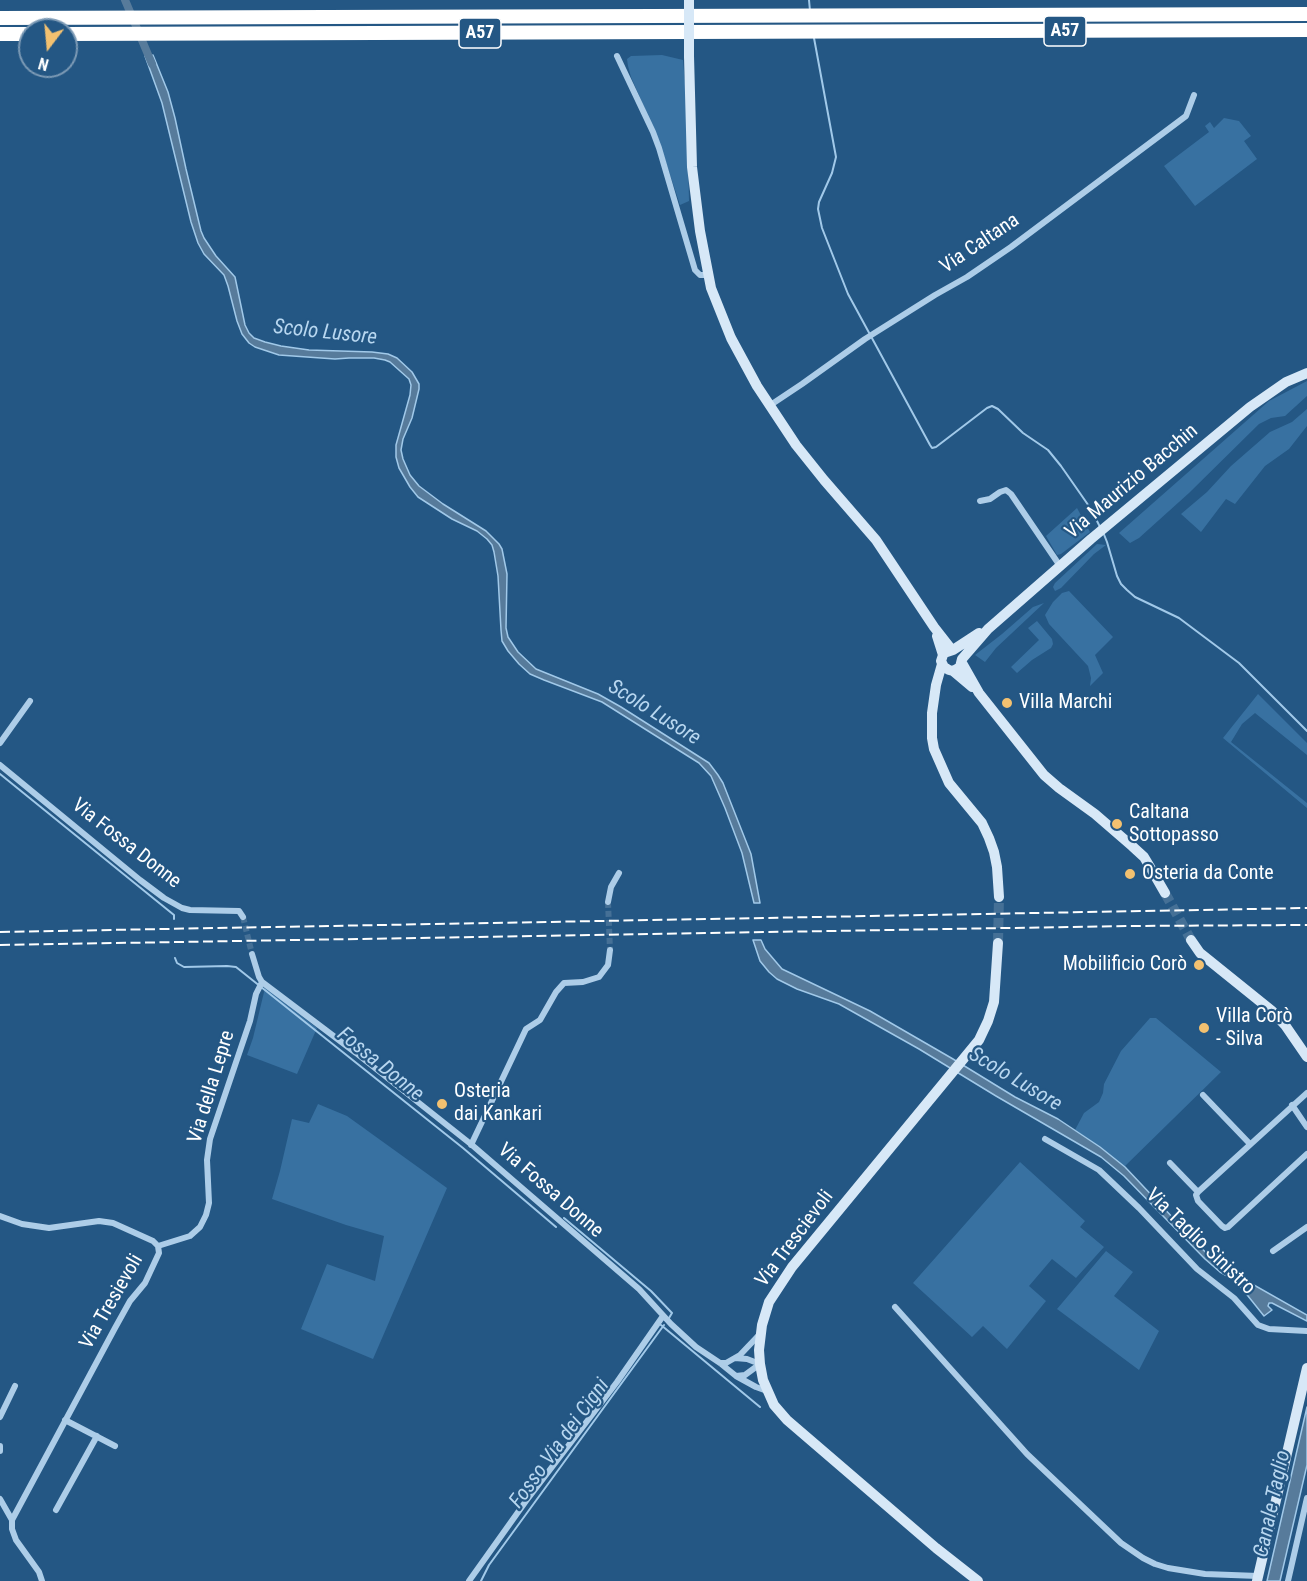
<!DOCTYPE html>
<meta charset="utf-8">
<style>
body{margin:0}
#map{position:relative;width:1307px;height:1581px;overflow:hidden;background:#245784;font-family:"Roboto Condensed",sans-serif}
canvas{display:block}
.north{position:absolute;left:18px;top:18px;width:60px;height:60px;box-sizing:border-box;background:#245784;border:2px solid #7c9ab5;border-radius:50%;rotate:196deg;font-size:16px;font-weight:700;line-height:24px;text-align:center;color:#fff}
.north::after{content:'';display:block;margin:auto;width:21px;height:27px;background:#f3c170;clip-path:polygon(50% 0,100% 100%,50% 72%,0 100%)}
</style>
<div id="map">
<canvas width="1307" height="1581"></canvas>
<div class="north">N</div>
</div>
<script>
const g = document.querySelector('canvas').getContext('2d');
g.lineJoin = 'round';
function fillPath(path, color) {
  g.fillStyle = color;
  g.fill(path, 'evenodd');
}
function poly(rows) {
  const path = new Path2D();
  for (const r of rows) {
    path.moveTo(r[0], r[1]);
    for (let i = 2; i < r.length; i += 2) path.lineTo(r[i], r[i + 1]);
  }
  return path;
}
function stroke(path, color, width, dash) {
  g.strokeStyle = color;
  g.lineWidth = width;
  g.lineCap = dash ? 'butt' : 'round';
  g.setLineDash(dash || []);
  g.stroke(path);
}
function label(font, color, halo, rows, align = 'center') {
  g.font = font + ' "Roboto Condensed",sans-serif';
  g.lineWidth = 4.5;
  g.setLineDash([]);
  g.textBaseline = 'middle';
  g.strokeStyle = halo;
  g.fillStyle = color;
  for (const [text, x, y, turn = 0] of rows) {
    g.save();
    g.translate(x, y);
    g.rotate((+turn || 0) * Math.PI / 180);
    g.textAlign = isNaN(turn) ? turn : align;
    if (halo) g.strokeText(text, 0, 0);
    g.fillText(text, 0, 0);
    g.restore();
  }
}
fillPath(poly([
 [662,55,683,60,687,107,689,201,680,205,659,141,631,77,628,66,627,59,631,56],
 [1224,118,1239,121,1251,136,1244,141,1257,159,1195,206,1164,166,1209,132,1205,126,1210,122,1214,128],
 [1307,381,1307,396,1285,416,1271,418,1259,424,1189,493,1139,538,1130,543,1119,533,1269,401],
 [1307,409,1307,426,1289,449,1265,466,1235,504,1226,499,1201,532,1181,514,1207,492,1231,466,1270,432,1292,422],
 [1077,508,1090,532,1061,554,1057,555,1046,536],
 [1097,544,1106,545,1094,554,1061,588,1055,591,1053,587,1055,583],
 [1069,591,1113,637,1095,655,1103,673,1090,686,1091,678,1088,666,1049,624,1045,615,1053,602,1062,593],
 [1044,603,996,648,985,662,975,655,1002,634,1033,607],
 [1037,621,1052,639,1053,644,1051,648,1032,660,1017,673,1011,667,1039,640,1028,628],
 [1258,694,1307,743,1307,755,1255,713,1242,724,1231,742,1307,803,1307,808,1223,738],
 [265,988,317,1028,297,1074,247,1055,253,1038],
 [1150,1018,1156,1018,1221,1072,1124,1167,1100,1147,1075,1130,1084,1113,1099,1102,1103,1093,1104,1084,1121,1051],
 [318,1104,347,1116,447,1188,373,1359,301,1329,327,1264,375,1281,384,1236,346,1225,272,1199,280,1171,292,1119,309,1123],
 [1020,1162,1085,1221,1080,1227,1104,1247,1076,1278,1052,1259,1029,1286,1046,1301,1007,1349,983,1326,972,1337,913,1283],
 [1106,1251,1133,1272,1114,1296,1159,1331,1139,1370,1057,1309]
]), '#3871a1');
const water = poly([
 [153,55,168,92,175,118,186,169,201,231,204,238,216,256,235,277,245,325,249,333,254,338,265,342,281,346,309,350,372,352,388,354,397,358,412,372,419,384,419,389,412,418,403,439,401,450,403,459,410,475,419,486,443,504,486,531,499,544,502,549,507,574,506,628,508,637,518,652,536,669,598,694,621,707,709,763,718,775,723,783,751,854,760,903,754,903,742,853,725,808,711,776,699,763,602,702,544,680,530,674,519,664,508,651,502,641,501,630,498,576,494,552,492,545,487,539,477,531,452,519,418,497,410,487,399,468,396,457,396,445,410,395,411,385,409,379,390,362,385,360,374,358,349,358,335,359,279,355,255,347,249,343,242,334,237,321,228,286,224,275,204,254,198,243,191,222,162,103,145,56,153,55],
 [753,940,761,940,765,949,782,969,870,1011,953,1059,1015,1097,1058,1119,1100,1147,1125,1167,1209,1256,1231,1272,1307,1315,1307,1321,1272,1303,1269,1303,1268,1306,1272,1310,1264,1316,1236,1281,1220,1272,1205,1259,1124,1176,1101,1157,996,1096,919,1049,839,1004,797,989,777,979,769,972,760,961,753,940],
 [1307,1407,1307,1465,1280,1581,1267,1581,1307,1407]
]);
fillPath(water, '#577b9b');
stroke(water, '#a1c9e9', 1.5);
stroke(poly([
 [809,0,810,11],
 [814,38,836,157,832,173,819,202,818,209,822,228,848,294,930,445,932,448,936,447,987,408,992,406,998,409,1023,433,1048,450,1061,466,1091,509,1100,527],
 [1103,532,1107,542,1117,576,1121,584,1127,590,1135,597,1179,618,1239,663,1307,731],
 [0,774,174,915,174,919],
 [175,958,177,963,184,967,227,966,236,967,463,1148,556,1227],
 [564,1218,651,1291,672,1313,669,1318],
 [661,1325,760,1407],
 [481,1581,489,1565,664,1325]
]), '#a1c9e9', 2);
stroke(poly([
 [125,0,152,64]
]), '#577b9b', 8);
stroke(poly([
 [608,902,610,950],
 [243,917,252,954]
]), '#457096', 6, [6, 3]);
stroke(poly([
 [1165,893,1191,940],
 [998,943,999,897]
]), '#457096', 10, [10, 5]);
stroke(poly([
 [617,56,653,132,659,148,695,270,700,275,707,275],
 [769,406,802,384,865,339,935,295,967,277,1011,247,1186,116,1194,95],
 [980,501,990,499,1000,492,1006,490,1011,494,1060,566],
 [0,743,30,701],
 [0,765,140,880,164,898,182,908,190,910,239,911,243,917],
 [608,902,611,887,619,873],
 [252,954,259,977,262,982,356,1053,472,1145,639,1289,671,1324,696,1347,720,1363,736,1376,756,1387,767,1391],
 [1203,1095,1250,1144],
 [1292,1105,1307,1127],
 [1045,1139,1099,1170,1139,1208,1197,1269,1234,1298,1258,1325,1269,1329,1307,1331],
 [471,1145,526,1029,540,1020,556,992,564,983,583,982,599,977,608,965,610,950],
 [1170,1163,1198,1192,1196,1195,1198,1201,1222,1226,1225,1228,1228,1227,1307,1154],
 [1198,1192,1307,1093],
 [0,1216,22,1224,49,1228,99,1221,113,1223,153,1241,158,1246,159,1253,145,1283,130,1301,115,1328,12,1520,12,1529,16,1540,39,1572,42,1581],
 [158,1246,190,1236,200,1227,206,1215,209,1203,207,1160,210,1139,250,1021,256,994,262,982],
 [1273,1251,1307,1227],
 [895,1307,1027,1454,1121,1543,1143,1558,1155,1564,1168,1568,1205,1574,1258,1576],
 [735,1358,747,1359,760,1364,745,1375,736,1376],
 [720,1363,726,1363,740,1355,759,1335],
 [0,1417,15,1386],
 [65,1420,115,1446],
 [0,1446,0,1451],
 [0,1499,12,1520],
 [56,1510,97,1436],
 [469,1581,526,1501,617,1382,663,1316],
 [1288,1581,1307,1498]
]), '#adcde8', 6);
stroke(poly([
 [689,56,692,167,700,231,711,288,731,338,757,386,796,445,824,480,876,540,934,627,952,650],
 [937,636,943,655,941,661,944,667,949,670,953,671,972,687],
 [947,652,953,650,979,633],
 [962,663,979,693,1044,775,1059,788,1095,814,1132,846,1144,857,1150,867,1165,893],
 [942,664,936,685,932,713,932,738,934,749,949,783,982,823,989,838,994,852,997,867,999,897],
 [953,671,960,667,962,659,988,629,1091,539,1250,407,1286,382,1307,373],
 [1191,940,1200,953,1272,1011,1285,1025,1307,1057],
 [978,1581,936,1548,787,1420,774,1405,763,1380,760,1364,759,1350,762,1325,769,1302,792,1267,979,1040,988,1021,994,1002,998,943],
 [1257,1581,1307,1368]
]), '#d7e8f7', 10);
stroke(poly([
 [0,18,1307,14],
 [0,34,30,34],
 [66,34,1307,30]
]), '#fff', 14);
stroke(poly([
 [0,932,1307,908],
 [0,945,1126,926,1307,925]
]), '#fff', 2, [10, 4.5]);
stroke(poly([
 [689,0,689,56]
]), '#d7e8f7', 10);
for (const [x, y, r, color] of [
 [1007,703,6,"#f3c170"],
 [1117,824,6,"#f3c170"],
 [1130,874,6,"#f3c170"],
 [1199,965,6,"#f3c170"],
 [1204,1028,6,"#f3c170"],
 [442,1104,6,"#f3c170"]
]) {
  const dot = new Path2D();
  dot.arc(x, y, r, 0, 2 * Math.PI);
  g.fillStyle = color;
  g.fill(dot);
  stroke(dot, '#245784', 2);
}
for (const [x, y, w] of [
 [1065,31,42],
 [480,33,42]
]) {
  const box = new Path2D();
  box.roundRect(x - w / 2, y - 15, w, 30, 4.5);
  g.fillStyle = '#245784';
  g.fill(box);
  stroke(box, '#fff', 1.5);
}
label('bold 18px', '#fff', null, [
 ["A57",1065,31],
 ["A57",480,33]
]);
label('20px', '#fff', '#245784', [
 ["Via Caltana",980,244,-34],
 ["Via Maurizio Bacchin",1132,482,-40],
 ["Via Fossa Donne",126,844,38],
 ["Via della Lepre",212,1087,-73],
 ["Via Fossa Donne",550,1191,41],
 ["Via Trescievoli",795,1239,-53],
 ["Via Taglio Sinistro",1200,1242,44],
 ["Via Tresievoli",112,1302,-60]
]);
label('20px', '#fff', '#245784', [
 ["Villa Marchi",1019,703],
 ["Caltana",1129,813],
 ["Sottopasso",1129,836],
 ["Osteria da Conte",1142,874],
 ["Mobilificio Corò",1187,965,"right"],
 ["Villa Corò",1216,1017],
 ["- Silva",1216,1040],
 ["Osteria",454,1092],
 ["dai Kankari",454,1115]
], 'left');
label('italic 21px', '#b8d7f0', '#245784', [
 ["Scolo Lusore",325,333,6],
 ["Scolo Lusore",654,713,32],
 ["Fossa Donne",380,1065,39],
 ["Scolo Lusore",1015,1080,31],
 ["Fosso Via dei Cigni",560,1444,-54],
 ["Canale Taglio",1273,1504,-78]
]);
</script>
